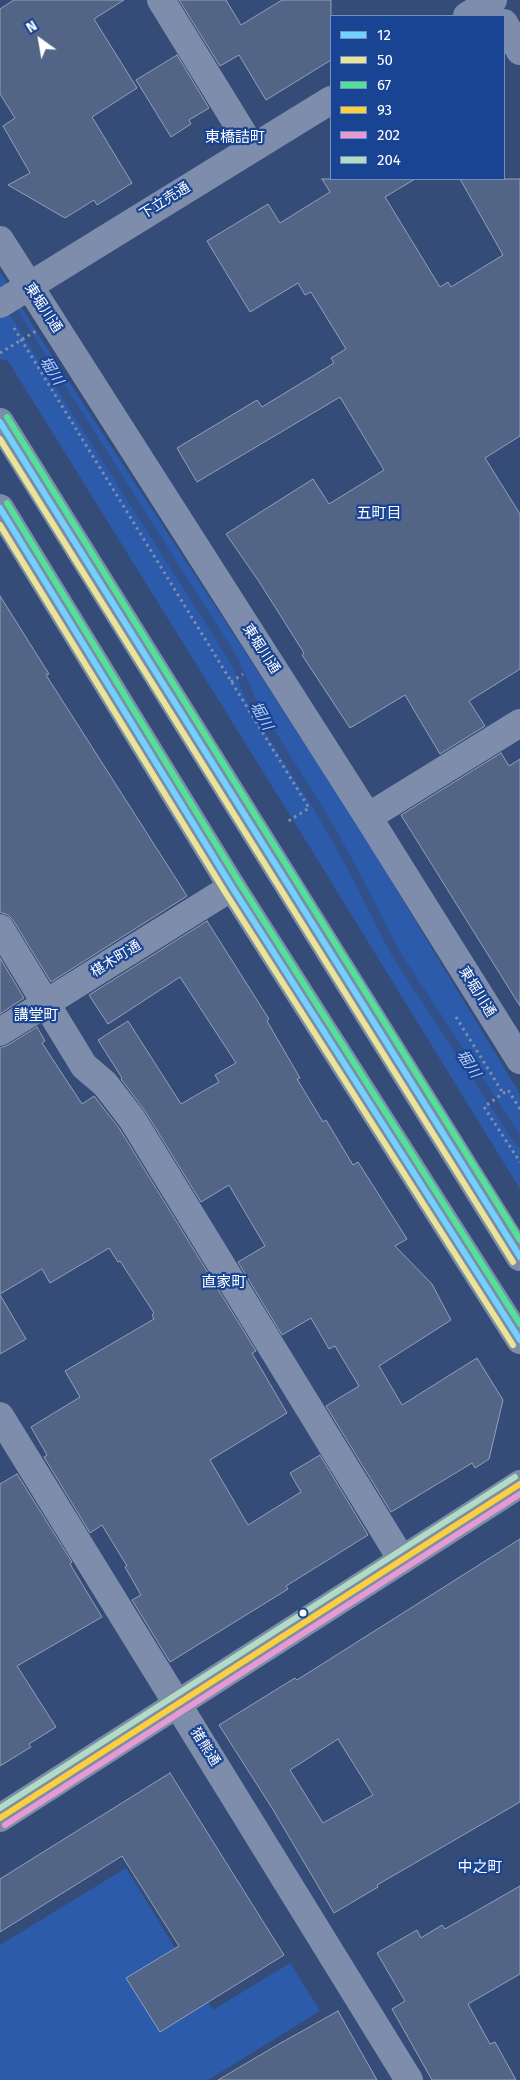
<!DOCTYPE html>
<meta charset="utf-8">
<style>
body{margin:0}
#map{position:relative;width:520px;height:2080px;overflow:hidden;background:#354c78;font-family:"Fira Sans",sans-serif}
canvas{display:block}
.legend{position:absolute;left:330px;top:15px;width:175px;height:165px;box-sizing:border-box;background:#194494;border:1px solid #758fbf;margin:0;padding:6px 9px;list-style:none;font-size:15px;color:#fff}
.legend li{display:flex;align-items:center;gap:10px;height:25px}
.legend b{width:25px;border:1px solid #758fbf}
.north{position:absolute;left:15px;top:15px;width:50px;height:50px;-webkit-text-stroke:4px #194494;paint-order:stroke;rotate:328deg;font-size:14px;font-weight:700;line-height:20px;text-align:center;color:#fff}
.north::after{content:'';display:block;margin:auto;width:18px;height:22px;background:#fff;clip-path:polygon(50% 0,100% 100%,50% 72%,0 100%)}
</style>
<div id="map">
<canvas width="520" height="2080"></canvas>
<ul class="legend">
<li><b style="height:6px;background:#73d2fd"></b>12</li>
<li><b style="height:6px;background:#ebe397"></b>50</li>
<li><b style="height:6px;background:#53e098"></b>67</li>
<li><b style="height:6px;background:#fccf3e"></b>93</li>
<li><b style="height:6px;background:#e59ad4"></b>202</li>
<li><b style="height:6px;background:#b1dbc2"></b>204</li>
</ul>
<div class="north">N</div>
</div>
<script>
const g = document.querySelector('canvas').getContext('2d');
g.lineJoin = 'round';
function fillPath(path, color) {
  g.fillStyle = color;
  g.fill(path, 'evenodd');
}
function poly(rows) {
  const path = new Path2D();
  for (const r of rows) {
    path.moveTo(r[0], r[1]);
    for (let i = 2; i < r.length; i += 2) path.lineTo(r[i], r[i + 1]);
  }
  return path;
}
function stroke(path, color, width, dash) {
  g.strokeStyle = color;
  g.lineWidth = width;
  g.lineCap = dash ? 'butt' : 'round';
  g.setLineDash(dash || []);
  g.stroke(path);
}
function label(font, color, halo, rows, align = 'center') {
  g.font = font + ' "Fira Sans","Noto Sans JP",sans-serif';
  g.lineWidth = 4.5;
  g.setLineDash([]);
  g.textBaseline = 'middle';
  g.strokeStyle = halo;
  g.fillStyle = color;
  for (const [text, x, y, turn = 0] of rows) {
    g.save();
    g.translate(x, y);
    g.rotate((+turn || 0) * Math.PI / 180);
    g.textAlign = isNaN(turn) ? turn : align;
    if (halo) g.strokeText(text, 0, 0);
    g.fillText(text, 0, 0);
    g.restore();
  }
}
fillPath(poly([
 [0,272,38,334,348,810,520,1094,520,1189,303,836,8,361,0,359],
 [126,1868,213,2010,290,1963,320,2011,208,2080,0,2080,0,1945]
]), '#2d5bab');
stroke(poly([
 [7,302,234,660,255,708,320,811,351,866,396,954,520,1143]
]), '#32518b', 9);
const building = poly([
 [14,0,124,0,94,19,137,88,92,117,132,183,97,205,94,200,65,218,8,185,30,173,3,126,15,118,0,94,0,9,14,0],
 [179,0,226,0,241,25,282,0,331,0,331,60,266,100,239,55,220,66,179,0],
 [177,55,209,108,189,120,191,124,171,137,136,80,177,55],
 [322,179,415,179,385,197,440,287,448,282,451,287,503,255,460,179,520,179,520,436,485,458,520,514,520,669,469,701,485,726,440,754,405,695,350,728,302,655,304,653,258,580,226,534,313,479,329,504,384,470,340,397,197,482,177,448,257,400,262,407,334,363,331,358,346,349,311,292,305,295,298,283,250,312,207,241,268,204,280,223,330,192,322,179],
 [0,596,49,674,46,675,187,896,51,982,13,920,8,915,0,912,0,596],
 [501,753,509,766,520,759,520,1006,401,815,501,753],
 [207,921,269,1019,267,1021,300,1078,297,1079,323,1122,326,1120,353,1165,358,1162,407,1239,395,1246,432,1284,451,1320,379,1366,402,1405,477,1358,503,1400,489,1459,475,1468,472,1463,391,1512,326,1406,359,1386,335,1346,329,1349,311,1318,282,1335,238,1262,265,1246,229,1185,201,1202,145,1111,121,1079,122,1078,98,1040,128,1021,181,1104,219,1082,215,1075,236,1063,180,977,108,1024,89,995,207,921],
 [0,958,24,998,0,1014,0,958],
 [37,1027,45,1041,42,1043,82,1104,94,1096,119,1128,256,1351,252,1353,287,1413,210,1460,248,1525,301,1492,290,1473,320,1455,368,1535,286,1586,288,1589,170,1662,132,1600,141,1595,125,1567,127,1566,102,1525,90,1533,44,1457,47,1455,31,1427,80,1397,65,1371,154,1319,152,1315,154,1313,120,1261,118,1262,109,1248,50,1283,42,1269,0,1294,0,1048,8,1045,37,1027],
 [0,1295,26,1339,0,1354,0,1295],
 [17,1474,72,1562,70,1564,102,1617,17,1666,56,1727,29,1744,31,1747,0,1766,0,1484,17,1474],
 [520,1539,520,1802,377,1885,378,1887,334,1913,272,1808,219,1725,295,1678,297,1680,520,1539],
 [338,1739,373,1795,323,1823,290,1770,338,1739],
 [170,1773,284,1955,160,2032,126,1978,179,1946,122,1856,0,1932,0,1879,170,1773],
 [520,1886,520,1974,468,2004,490,2044,495,2042,516,2080,432,2080,392,2009,405,2001,377,1953,417,1930,421,1938,442,1925,445,1929,520,1886],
 [338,2011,377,2080,218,2080,279,2044,338,2011]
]);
fillPath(building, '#526587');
stroke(building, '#92a0b8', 1);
stroke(poly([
 [14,328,309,808,287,822],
 [231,682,243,674],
 [456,1017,503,1093],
 [520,1109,508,1090,484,1107,520,1162]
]), '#7e8dab', 3, [2.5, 4]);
stroke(poly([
 [161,0,252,148],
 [467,16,493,0],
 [504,23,520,51],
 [0,240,368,817,520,1060],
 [0,304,331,100],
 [368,817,520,723],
 [0,928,84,1066,105,1084,132,1119,402,1560],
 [0,1032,232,887],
 [0,1416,409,2080]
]), '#7e8dab', 28);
stroke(poly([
 [0,422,520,1257],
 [0,508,232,887,520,1340],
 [0,1818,520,1484]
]), '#7c8da9', 28);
stroke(poly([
 [0,353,36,331]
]), '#7e8dab', 3, [2.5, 4]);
stroke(poly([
 [0,422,520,1257],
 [0,508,232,887,520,1340]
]), '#73d2fd', 6);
stroke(poly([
 [0,439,513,1262],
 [0,525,225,892,513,1345]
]), '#ebe397', 6);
stroke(poly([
 [7,417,520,1240],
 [7,503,239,882,520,1324]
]), '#53e098', 6);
stroke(poly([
 [0,1818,520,1484]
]), '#fccf3e', 6);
stroke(poly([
 [5,1825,520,1494]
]), '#e59ad4', 6);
stroke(poly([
 [0,1808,515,1477]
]), '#b1dbc2', 6);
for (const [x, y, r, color] of [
 [303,1613,4.5,"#fff"]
]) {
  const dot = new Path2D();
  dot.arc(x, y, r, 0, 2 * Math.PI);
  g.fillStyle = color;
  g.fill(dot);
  stroke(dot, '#194494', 2);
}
label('14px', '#fff', '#194494', [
 ["下立売通",165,201,-32],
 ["東堀川通",43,308,57],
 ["東堀川通",261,649,57],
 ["椹木町通",116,959,-32],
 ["東堀川通",477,992,58],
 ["猪熊通",205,1747,58]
]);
label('15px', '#fff', '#194494', [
 ["東橋詰町",235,138],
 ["五町目",379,514],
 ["講堂町",36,1016],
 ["直家町",224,1283],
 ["中之町",480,1868]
]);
label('italic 15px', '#b7cff7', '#194494', [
 ["堀川",51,371,58],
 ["堀川",261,716,61],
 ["堀川",468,1064,57]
]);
</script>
